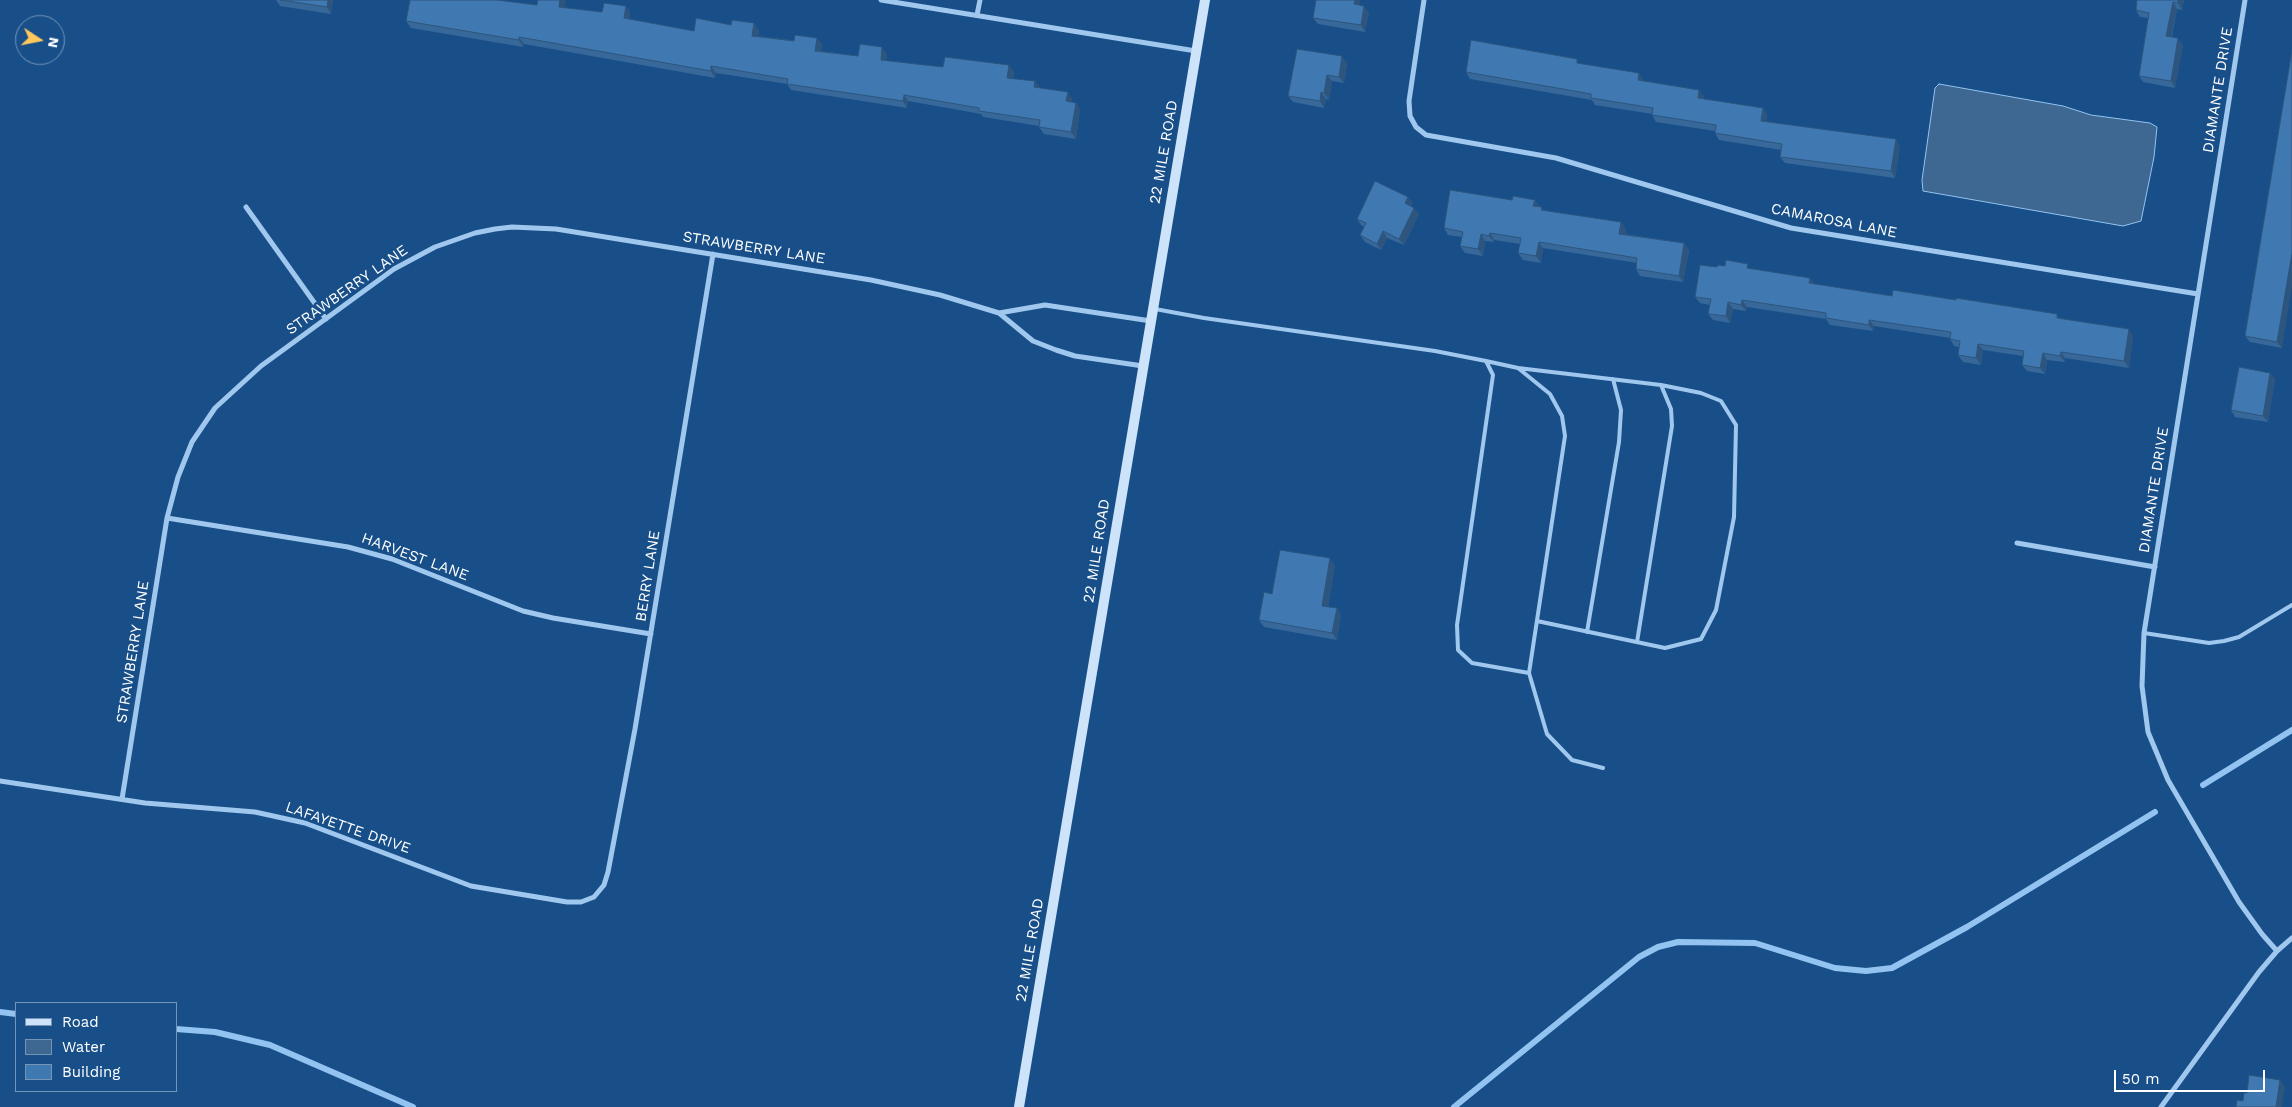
<!DOCTYPE html>
<style>
body{margin:0}
#map{position:relative;width:2292px;height:1107px;overflow:hidden;background:#184f89;font-family:"Work Sans",sans-serif}
canvas{display:block}
.legend{position:absolute;left:15px;top:1002px;width:162px;height:90px;box-sizing:border-box;background:#184f89;border:1px solid #7495b8;margin:0;padding:6px 9px;list-style:none;font-size:15px;color:#fff}
.legend li{display:flex;align-items:center;gap:10px;height:25px}
.legend b{width:25px;border:1px solid #7495b8}
.north{position:absolute;left:15px;top:15px;width:50px;height:50px;box-sizing:border-box;background:#184f89;border:1px solid #7495b8;border-radius:50%;rotate:101deg;font-size:14px;font-weight:700;line-height:20px;text-align:center;color:#fff}
.north::after{content:'';display:block;margin:auto;width:18px;height:22px;background:#ffc85d;clip-path:polygon(50% 0,100% 100%,50% 72%,0 100%)}
.scale{position:absolute;left:2114px;top:1070px;width:151px;height:22px;box-sizing:border-box;border:2px solid #fff;border-top:0;padding-left:6px;font-size:15px;line-height:18px;white-space:nowrap;color:#fff;-webkit-text-stroke:4px #184f89;paint-order:stroke}
</style>
<div id="map">
<canvas width="2292" height="1107"></canvas>
<ul class="legend">
<li><b style="height:6px;background:#cde3fa"></b>Road</li>
<li><b style="height:14px;background:#3e6792"></b>Water</li>
<li><b style="height:14px;background:#4079b2"></b>Building</li>
</ul>
<div class="north">N</div>
<div class="scale">50 m</div>
</div>
<script>
const g = document.querySelector('canvas').getContext('2d');
g.lineJoin = 'round';
function fillPath(path, color) {
  g.fillStyle = color;
  g.fill(path, 'evenodd');
}
function poly(rows) {
  const path = new Path2D();
  for (const r of rows) {
    path.moveTo(r[0], r[1]);
    for (let i = 2; i < r.length; i += 2) path.lineTo(r[i], r[i + 1]);
  }
  return path;
}
function stroke(path, color, width, dash) {
  g.strokeStyle = color;
  g.lineWidth = width;
  g.lineCap = dash ? 'butt' : 'round';
  g.setLineDash(dash || []);
  g.stroke(path);
}
function label(font, color, halo, rows, align = 'center') {
  g.font = font + ' "Work Sans",sans-serif';
  g.lineWidth = 5;
  g.setLineDash([]);
  g.textBaseline = 'middle';
  g.strokeStyle = halo;
  g.fillStyle = color;
  for (const [text, x, y, turn = 0] of rows) {
    g.save();
    g.translate(x, y);
    g.rotate((+turn || 0) * Math.PI / 180);
    g.textAlign = isNaN(turn) ? turn : align;
    if (halo) g.strokeText(text, 0, 0);
    g.fillText(text, 0, 0);
    g.restore();
  }
}
const water = poly([
 [1939,84,2063,106,2091,115,2150,123,2157,127,2154,157,2141,221,2123,226,1923,191,1922,180,1935,88,1939,84]
]);
fillPath(water, '#3e6792');
stroke(water, '#93c3f0', 1);
stroke(poly([
 [2203,785,2292,730],
 [0,1012,16,1014],
 [176,1029,215,1032,270,1045,413,1107],
 [1454,1107,1639,957,1658,947,1678,942,1755,943,1835,968,1866,971,1892,968,1967,927,2155,812]
]), '#93c3f0', 6);
stroke(poly([
 [1155,309,1204,318,1435,351,1486,361,1493,375,1457,625,1458,650,1472,663,1529,673,1547,734,1572,760,1603,768],
 [1486,361,1518,368,1550,394,1562,416,1565,436,1529,673],
 [1518,368,1661,385,1701,393,1721,401,1736,425,1734,517,1716,610,1701,639,1665,648,1537,621],
 [1587,632,1619,442,1621,410,1613,379],
 [2144,633,2209,643,2224,641,2239,637,2292,605],
 [1637,642,1672,426,1671,409,1661,385]
]), '#a0c7ee', 4);
stroke(poly([
 [881,0,1196,51],
 [1424,0,1409,101,1410,116,1416,127,1426,135,1556,158,1791,228,2198,294],
 [2245,0,2144,633,2142,686,2148,732,2168,780,2239,902,2262,934,2277,951],
 [977,15,980,0],
 [246,207,326,319],
 [999,313,1045,305,1151,321],
 [167,518,348,547,392,559,523,611,553,618,651,634],
 [2017,543,2155,567],
 [0,781,145,803,255,812,305,823,471,886,567,902,581,902,594,897,604,885,608,872,635,729,713,254],
 [122,799,167,518,178,477,192,442,215,408,261,366,394,269,435,247,475,233,495,229,512,227,556,229,871,280,940,295,999,313,1033,341,1056,350,1075,356,1143,366],
 [2161,1107,2259,972,2277,951,2292,938]
]), '#a0c7ee', 5);
stroke(poly([
 [1019,1107,1205,0]
]), '#cde3fa', 10);
fillPath(poly([
 [276,0,333,0,331,14,280,6],
 [1316,0,1360,0,1359,5,1369,12,1365,32,1318,24,1313,18],
 [2184,0,2182,10,2177,9,2172,37,2183,45,2175,88,2143,82,2139,76,2148,18,2140,17,2136,10],
 [502,1,602,12,626,6,630,12,629,19,694,31,759,30,758,36,822,44,821,51,858,56,887,54,886,61,943,67,1014,71,1013,79,1035,81,1040,88,1072,99,1072,102,1076,103,1080,109,1076,139,1044,134,1039,127,1039,126,983,117,981,114,908,101,907,108,791,90,787,84,716,73,715,78,524,44,523,47,411,28,406,21],
 [2292,50,2282,348,2250,342,2245,336],
 [1347,63,1344,83,1332,81,1329,100,1326,99,1324,108,1293,102,1288,96],
 [1581,64,1643,79,1643,81,1704,96,1704,99,1763,108,1767,115,1766,121,1900,146,1895,178,1785,163,1780,157,1781,150,1719,140,1715,133,1715,131,1656,122,1652,115,1652,114,1595,105,1592,100,1470,79,1466,72],
 [1512,200,1535,200,1539,207,1544,210,1626,229,1625,234,1684,243,1689,250,1683,282,1640,276,1636,269,1637,263,1543,248,1541,263,1523,260,1518,253,1520,244,1494,240,1494,242,1485,241,1483,256,1465,253,1460,246,1462,237,1448,235,1444,228],
 [1413,203,1411,206,1419,214,1404,245,1387,238,1381,250,1365,242,1360,235,1364,227,1361,225,1357,219],
 [1717,267,1752,269,1810,278,1814,284,1892,296,2061,318,2133,336,2129,368,2065,358,2065,362,2047,360,2045,374,2027,371,2022,365,2023,356,1983,350,1981,365,1963,362,1958,355,1959,347,1954,346,1950,339,1950,338,1874,326,1873,331,1830,325,1826,319,1747,307,1746,311,1733,309,1730,323,1713,320,1708,314,1710,305,1700,303,1695,297],
 [2270,373,2275,379,2268,422,2235,417,2231,410],
 [1335,565,1328,607,1337,608,1341,615,1337,640,1264,627,1259,620,1272,594]
]), '#376899');
fillPath(poly([
 [328,0,333,0,331,14,327,7],
 [560,0,566,0,564,13,559,7],
 [1355,0,1360,0,1359,11,1354,4],
 [2178,0,2184,0,2182,10,2178,3],
 [2173,2,2177,9,2170,43,2166,36],
 [626,6,630,12,629,25,624,18],
 [1364,6,1369,12,1365,32,1361,25],
 [754,23,759,30,757,42,752,36],
 [519,37,524,44,523,47,519,40],
 [817,38,822,44,820,57,815,51],
 [2178,38,2183,45,2175,88,2171,81],
 [882,47,887,54,885,67,881,60],
 [1342,56,1347,63,1344,83,1339,77],
 [1009,65,1014,71,1012,84,1007,78],
 [711,66,716,73,715,78,711,71],
 [1639,73,1643,79,1642,87,1638,80],
 [1327,75,1332,81,1329,100,1324,93],
 [1035,81,1040,88,1034,87],
 [1699,90,1704,96,1703,104,1698,98],
 [1068,92,1072,99,1071,108,1066,101],
 [1321,92,1326,99,1324,108,1320,101],
 [904,95,908,101,907,108,903,101],
 [1076,103,1080,109,1076,139,1071,132],
 [1763,108,1767,115,1765,127,1761,121],
 [1896,139,1900,146,1895,178,1891,171],
 [1408,197,1413,203,1409,210,1405,203],
 [1535,200,1539,206,1538,212,1533,206],
 [1414,208,1419,214,1404,245,1399,239],
 [1621,222,1626,229,1624,240,1619,234],
 [1383,231,1387,238,1381,250,1377,244],
 [1490,233,1494,240,1494,242,1489,236],
 [1481,234,1485,241,1483,256,1478,249],
 [1539,242,1543,248,1541,263,1536,256],
 [1684,243,1689,250,1683,282,1679,276],
 [2292,253,2292,287,2282,348,2277,342],
 [1810,278,1815,284,1809,283],
 [1742,300,1747,307,1746,311,1741,305],
 [1728,302,1733,309,1730,323,1726,316],
 [1869,320,1874,326,1873,331,1869,325],
 [2129,329,2133,336,2129,368,2124,361],
 [1978,344,1983,350,1981,365,1976,358],
 [2061,352,2065,358,2065,362,2060,356],
 [2043,353,2047,360,2045,374,2040,368],
 [2270,373,2275,379,2268,422,2263,416],
 [1330,558,1335,565,1327,612,1322,606],
 [1337,608,1341,615,1337,640,1332,633],
 [2280,1080,2285,1087,2282,1107,2276,1107]
]), '#2d557d');
const building = poly([
 [281,0,328,0,327,7,281,0],
 [410,0,497,0,537,5,538,0,560,0,559,7,602,12,604,3,626,6,624,18,694,31,696,18,731,25,732,20,754,23,752,36,794,41,795,35,817,38,815,51,858,56,860,44,882,47,881,60,943,67,945,57,1009,65,1007,78,1035,81,1034,87,1068,92,1066,101,1076,103,1071,132,1039,127,1040,120,979,111,979,108,904,95,903,101,787,84,788,79,711,66,711,71,519,37,519,40,406,21,410,0],
 [1316,0,1355,0,1354,4,1364,6,1361,25,1313,18,1316,0],
 [2137,0,2178,0,2178,3,2173,2,2166,36,2178,38,2171,81,2139,76,2149,13,2136,10,2137,0],
 [1471,40,1577,59,1577,63,1639,73,1638,80,1699,90,1698,98,1763,108,1761,121,1896,139,1891,171,1780,157,1782,144,1715,133,1716,125,1652,115,1653,108,1591,98,1591,94,1466,72,1471,40],
 [1297,49,1342,56,1339,77,1327,75,1324,93,1321,92,1320,101,1288,96,1297,49],
 [2292,50,2292,253,2277,342,2245,336,2292,50],
 [1375,181,1408,197,1405,203,1414,208,1399,239,1383,231,1377,244,1360,235,1366,223,1357,219,1375,181],
 [1450,190,1512,200,1513,196,1535,200,1533,206,1542,207,1541,210,1621,222,1619,234,1684,243,1679,276,1636,269,1637,258,1539,242,1536,256,1518,253,1521,238,1490,233,1489,236,1481,234,1478,249,1460,246,1463,232,1444,228,1450,190],
 [1726,260,1748,264,1747,268,1810,278,1809,283,1892,296,1893,290,1956,300,1956,298,2057,314,2057,318,2129,329,2124,361,2061,352,2060,356,2043,353,2040,368,2022,365,2024,351,1978,344,1976,358,1958,355,1960,341,1950,339,1951,332,1869,320,1869,325,1826,318,1826,313,1742,300,1741,305,1728,302,1726,316,1708,314,1711,299,1695,297,1700,265,1717,267,1718,265,1725,266,1726,260],
 [2239,367,2270,373,2263,416,2231,410,2239,367],
 [1280,550,1330,558,1322,606,1337,608,1332,633,1259,620,1264,592,1272,594,1280,550],
 [2249,1075,2280,1080,2276,1107,2236,1107,2237,1100,2243,1101,2244,1093,2247,1093,2249,1075]
]);
fillPath(building, '#4079b2');
stroke(building, '#2d557d', 1);
label('15px', '#fff', '#184f89', [
 ["DIAMANTE DRIVE",2218,90,-81],
 ["22 MILE ROAD",1164,152,-80],
 ["CAMAROSA LANE",1834,221,11],
 ["STRAWBERRY LANE",754,248,9],
 ["STRAWBERRY LANE",347,290,-35],
 ["DIAMANTE DRIVE",2154,490,-81],
 ["22 MILE ROAD",1097,551,-81],
 ["HARVEST LANE",415,557,20],
 ["BERRY LANE",648,576,-81],
 ["STRAWBERRY LANE",133,652,-81],
 ["LAFAYETTE DRIVE",348,828,19],
 ["22 MILE ROAD",1030,950,-80]
]);
</script>
